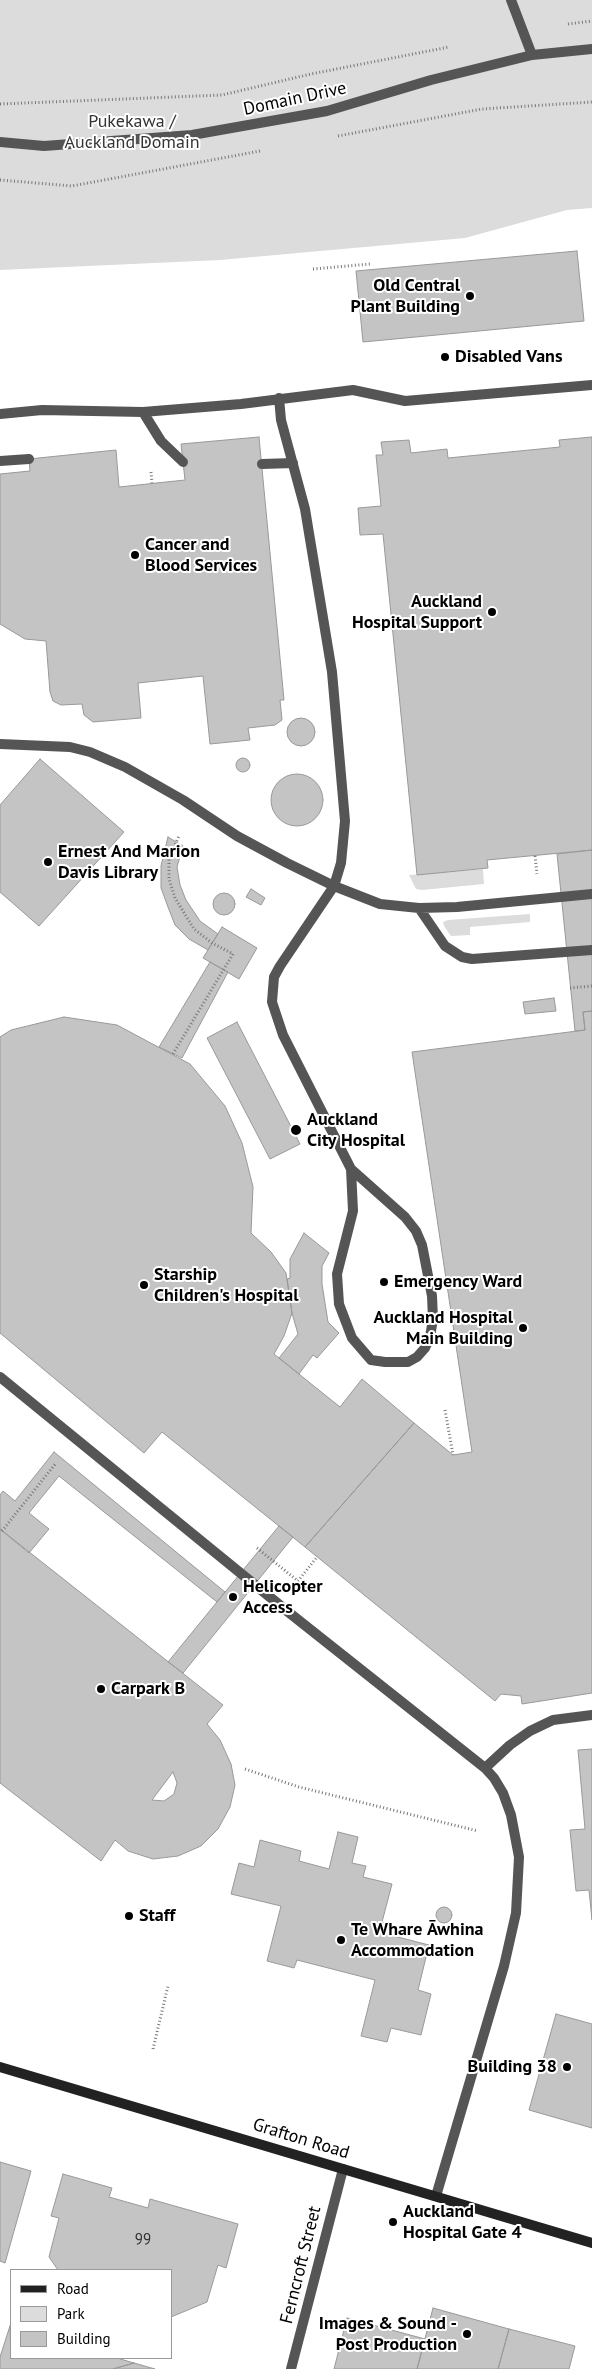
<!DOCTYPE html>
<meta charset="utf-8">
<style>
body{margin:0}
#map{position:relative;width:592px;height:2369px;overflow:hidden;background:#fff;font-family:"PT Sans",sans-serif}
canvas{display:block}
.legend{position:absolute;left:10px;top:2269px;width:162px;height:90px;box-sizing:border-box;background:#fff;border:1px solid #999;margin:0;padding:6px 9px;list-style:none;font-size:15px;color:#000}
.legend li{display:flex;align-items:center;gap:10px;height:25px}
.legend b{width:25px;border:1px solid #999}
</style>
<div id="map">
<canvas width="592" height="2369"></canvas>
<ul class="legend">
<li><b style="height:6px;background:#222"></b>Road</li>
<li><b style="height:14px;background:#dcdcdc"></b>Park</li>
<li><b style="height:14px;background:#c4c4c4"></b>Building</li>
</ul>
</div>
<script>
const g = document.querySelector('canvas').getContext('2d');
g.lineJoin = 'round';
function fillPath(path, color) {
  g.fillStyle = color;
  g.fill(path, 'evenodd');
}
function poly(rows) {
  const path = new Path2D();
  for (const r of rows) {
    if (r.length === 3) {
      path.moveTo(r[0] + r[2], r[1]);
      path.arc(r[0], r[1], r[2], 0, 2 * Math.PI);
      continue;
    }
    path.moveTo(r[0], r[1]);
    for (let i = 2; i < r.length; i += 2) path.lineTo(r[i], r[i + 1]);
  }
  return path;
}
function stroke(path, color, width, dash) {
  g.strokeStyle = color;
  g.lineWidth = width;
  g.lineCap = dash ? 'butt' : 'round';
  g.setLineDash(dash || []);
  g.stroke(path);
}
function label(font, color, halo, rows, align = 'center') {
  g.font = font + ' "PT Sans",sans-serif';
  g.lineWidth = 4;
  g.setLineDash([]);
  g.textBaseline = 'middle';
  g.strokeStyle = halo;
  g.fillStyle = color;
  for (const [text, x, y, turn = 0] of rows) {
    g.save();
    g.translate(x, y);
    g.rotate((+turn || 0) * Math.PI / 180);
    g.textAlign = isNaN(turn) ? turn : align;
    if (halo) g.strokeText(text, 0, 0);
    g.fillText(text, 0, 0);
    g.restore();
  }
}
fillPath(poly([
 [0,0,592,0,592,208,567,210,465,238,220,260,0,270],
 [483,869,484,884,422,890,416,889,409,875],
 [530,914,530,922,470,927,470,935,451,936,444,926,443,922,448,920]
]), '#dcdcdc');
const building = poly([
 [577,251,584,321,363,342,356,271,577,251],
 [259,437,284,700,280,700,282,720,275,725,248,728,250,740,210,744,203,676,138,683,141,718,93,722,84,715,82,704,61,705,53,701,50,692,46,641,25,639,0,624,0,474,30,471,29,459,116,450,119,487,185,480,181,444,259,437],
 [592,437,592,850,487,860,488,868,417,875,383,534,360,535,358,508,381,506,376,455,383,455,381,442,409,440,411,453,447,449,448,458,560,447,559,440,592,437],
 [301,732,14],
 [243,765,7],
 [40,759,124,832,39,926,0,892,0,805,40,759],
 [297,800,26],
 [168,837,183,846,177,867,180,885,186,900,200,921,218,934,208,950,189,939,175,925,168,907,161,888,161,866,168,837],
 [592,850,592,1011,583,1012,585,1030,575,1031,557,854,592,850],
 [251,889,265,898,261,905,246,897,251,889],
 [224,904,11],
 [222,927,257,948,239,979,203,958,222,927],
 [210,962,228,972,182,1058,159,1047,210,962],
 [554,998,556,1011,525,1014,523,1002,554,998],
 [592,1011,592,1693,522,1704,521,1696,501,1694,495,1701,305,1547,414,1423,453,1455,472,1452,412,1052,585,1030,583,1012,592,1011],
 [64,1017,117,1025,190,1064,225,1106,242,1143,253,1187,251,1233,271,1252,286,1273,292,1313,284,1336,274,1354,340,1407,362,1379,414,1423,305,1547,162,1432,144,1453,0,1333,0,1037,11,1030,64,1017],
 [237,1022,300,1144,270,1159,207,1038,237,1022],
 [304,1233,329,1253,322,1266,322,1284,328,1322,339,1333,317,1358,313,1355,299,1374,279,1358,298,1334,292,1313,287,1279,290,1278,290,1259,304,1233],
 [54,1452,225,1592,217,1602,59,1476,29,1513,49,1529,29,1553,0,1529,0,1495,3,1491,15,1501,54,1452],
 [279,1526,293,1537,183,1673,168,1662,279,1526],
 [0,1529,223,1705,207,1724,220,1740,231,1764,235,1785,230,1807,218,1829,201,1846,178,1856,153,1859,128,1851,115,1840,101,1861,0,1783,0,1529],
 [173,1772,177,1783,174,1794,164,1801,152,1800,173,1772],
 [592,1749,592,1920,589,1890,576,1891,570,1830,585,1829,578,1750,592,1749],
 [338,1832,358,1837,352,1863,366,1866,363,1877,392,1884,382,1922,393,1925,390,1935,429,1945,418,1990,431,1994,421,2035,391,2028,387,2042,361,2036,375,1980,297,1960,294,1968,267,1961,281,1906,231,1894,239,1863,254,1867,260,1840,301,1851,299,1861,329,1869,338,1832],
 [444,1915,8],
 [556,2014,592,2024,592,2128,529,2110,556,2014],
 [0,2162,31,2171,5,2263,0,2261,0,2162],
 [63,2174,112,2188,109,2197,148,2208,150,2199,238,2224,226,2268,218,2265,207,2302,171,2317,171,2270,58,2270,49,2257,59,2218,51,2216,63,2174],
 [433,2308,509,2329,498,2369,417,2369,433,2308],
 [347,2318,425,2339,417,2369,334,2369,347,2318],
 [10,2326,11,2358,117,2358,134,2363,113,2369,0,2369,0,2357,10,2326],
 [509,2329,575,2346,569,2369,498,2369,509,2329],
 [134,2363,155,2369,113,2369,134,2363]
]);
fillPath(building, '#c4c4c4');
stroke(building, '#999', 1);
stroke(poly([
 [568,24,592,21],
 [0,104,222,95,311,74,449,47],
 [338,136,482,109,592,102],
 [0,180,72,186,260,151],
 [313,269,370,264],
 [151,472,152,483],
 [535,856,537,874],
 [570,988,592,986],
 [173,1054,233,954,212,943,194,929,175,898,169,879,169,858,179,836],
 [445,1410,453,1455],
 [2,1531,56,1463],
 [257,1548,298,1581,317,1557],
 [245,1769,299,1787,478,1831],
 [153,2049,168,1986]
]), '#777', 3, [1, 2.5]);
stroke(poly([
 [279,398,281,420,305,509,332,672,345,821,341,863,334,886,280,966,274,977,272,1002,283,1035,351,1169,405,1217,416,1231,422,1245,432,1296,433,1319,430,1337,425,1348,417,1357,408,1362,385,1362,371,1360,352,1338,339,1304,337,1274,353,1211,351,1169],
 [143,412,161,441,183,462],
 [0,414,42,410,143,412,241,404,353,390,405,401,592,385],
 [0,461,29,459],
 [262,464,293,463],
 [0,744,70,747,90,752,125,767,183,800,237,836,287,863,334,886,380,904,419,908,457,907,592,894],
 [419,908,445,946,462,957,472,959,592,950],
 [0,1377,287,1611,485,1768,494,1778,503,1793,511,1815,519,1857,516,1913,504,1966,436,2196],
 [485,1768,510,1745,530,1731,553,1720,592,1715]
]), '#555', 10);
stroke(poly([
 [511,0,532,55],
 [0,142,44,146,192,135,327,111,431,80,532,55,592,49],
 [291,2369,343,2169]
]), '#555', 10);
stroke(poly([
 [0,2067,592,2243]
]), '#222', 10);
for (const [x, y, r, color] of [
 [470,296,5,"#000"],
 [445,357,5,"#000"],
 [135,555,5,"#000"],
 [492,612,5,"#000"],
 [48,862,5,"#000"],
 [296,1130,6,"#000"],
 [384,1282,5,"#000"],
 [144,1285,5,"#000"],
 [523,1328,5,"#000"],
 [233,1597,5,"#000"],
 [101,1689,5,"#000"],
 [129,1916,5,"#000"],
 [341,1940,5,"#000"],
 [567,2067,5,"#000"],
 [393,2222,5,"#000"],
 [467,2334,5,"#000"]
]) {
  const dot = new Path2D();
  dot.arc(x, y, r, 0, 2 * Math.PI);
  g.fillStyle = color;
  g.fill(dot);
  stroke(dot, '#fff', 2);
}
label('15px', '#313131', null, [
 ["99",143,2240]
]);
label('18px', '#000', '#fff', [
 ["Domain Drive",295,99,-12],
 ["Grafton Road",301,2139,17],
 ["Ferncroft Street",301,2265,-76]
]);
label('18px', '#333', '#fff', [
 ["Pukekawa /",132,122],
 ["Auckland Domain",132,143]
]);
label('bold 18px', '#000', '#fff', [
 ["Old Central",460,286,"right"],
 ["Plant Building",460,307,"right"],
 ["Disabled Vans",455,357],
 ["Cancer and",145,545],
 ["Blood Services",145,566],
 ["Auckland",482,602,"right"],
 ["Hospital Support",482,623,"right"],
 ["Ernest And Marion",58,852],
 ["Davis Library",58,873],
 ["Auckland",307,1120],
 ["City Hospital",307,1141],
 ["Starship",154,1275],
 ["Children's Hospital",154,1296],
 ["Emergency Ward",394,1282],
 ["Auckland Hospital",513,1318,"right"],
 ["Main Building",513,1339,"right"],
 ["Helicopter",243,1587],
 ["Access",243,1608],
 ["Carpark B",111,1689],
 ["Staff",139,1916],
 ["Te Whare Āwhina",351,1930],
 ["Accommodation",351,1951],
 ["Building 38",557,2067,"right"],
 ["Auckland",403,2212],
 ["Hospital Gate 4",403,2233],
 ["Images & Sound -",457,2324,"right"],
 ["Post Production",457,2345,"right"]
], 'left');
</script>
